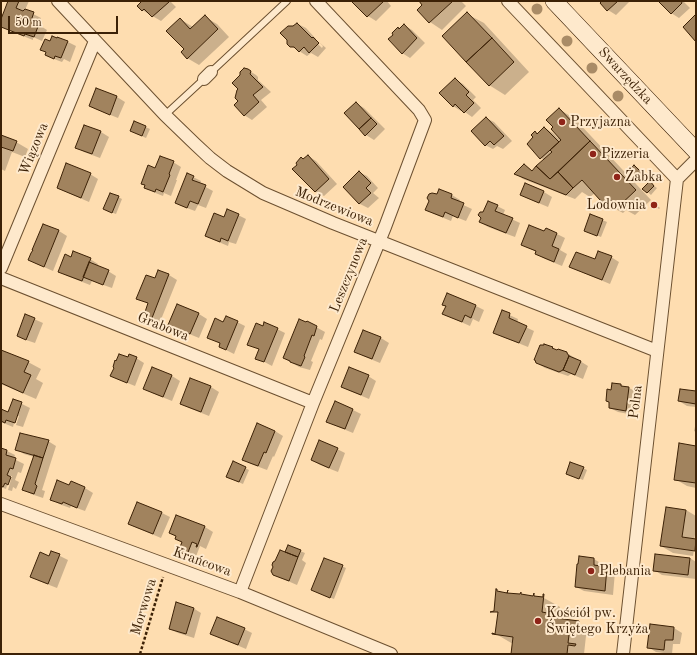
<!DOCTYPE html>
<meta charset="utf-8">
<style>
body{margin:0}
#map{position:relative;width:697px;height:655px;overflow:hidden;background:#feddb0;font-family:"Old Standard TT",serif}
canvas{display:block}
.frame{position:absolute;inset:0;border:2px solid #3c2106;pointer-events:none}
.scale{position:absolute;left:8px;top:16px;width:110px;height:18px;box-sizing:border-box;border:2px solid #3c2106;border-top:0;padding-left:5px;font-size:12px;line-height:14px;white-space:nowrap;color:#3c2106;-webkit-text-stroke:3px #fee9cc;paint-order:stroke}
</style>
<div id="map">
<canvas width="697" height="655"></canvas>
<div class="frame"></div>
<div class="scale">50 m</div>
</div>
<script>
const g = document.querySelector('canvas').getContext('2d');
g.lineJoin = 'round';
function fillPath(path, color) {
  g.fillStyle = color;
  g.fill(path, 'evenodd');
}
function poly(rows) {
  const path = new Path2D();
  for (const r of rows) {
    path.moveTo(r[0], r[1]);
    for (let i = 2; i < r.length; i += 2) path.lineTo(r[i], r[i + 1]);
  }
  return path;
}
function stroke(path, color, width, dash) {
  g.strokeStyle = color;
  g.lineWidth = width;
  g.lineCap = dash ? 'butt' : 'round';
  g.setLineDash(dash || []);
  g.stroke(path);
}
function label(font, color, halo, rows, align = 'center') {
  g.font = font + ' "Old Standard TT",serif';
  g.lineWidth = 4;
  g.setLineDash([]);
  g.textBaseline = 'middle';
  g.strokeStyle = halo;
  g.fillStyle = color;
  for (const [text, x, y, turn = 0] of rows) {
    g.save();
    g.translate(x, y);
    g.rotate((+turn || 0) * Math.PI / 180);
    g.textAlign = isNaN(turn) ? turn : align;
    if (halo) g.strokeText(text, 0, 0);
    g.fillText(text, 0, 0);
    g.restore();
  }
}
fillPath(poly([
 [9,1,29,1,25,10,41,18,39,25,47,30,42,41,33,37,33,40,8,30,1,26,1,22],
 [144,1,172,1,171,2,176,7,161,21,142,10],
 [353,1,387,1,391,6,376,21,368,16],
 [420,1,461,1,466,6,442,30,430,22,418,10,424,5],
 [603,1,630,1,616,15,608,10],
 [660,1,683,1,690,8,679,18,671,13],
 [467,14,484,23,529,72,505,95,489,85],
 [205,17,217,24,229,37,199,65,187,58,180,19,193,27],
 [298,24,306,28,316,39,313,39,322,48,323,46,319,42,326,48,318,57,311,53,307,56,291,46,294,27],
 [404,25,412,30,425,43,410,58,402,53],
 [51,42,68,42,76,46,70,62,64,59,62,62,54,59,46,55],
 [248,70,256,75,258,77,258,80,271,92,261,100,267,107,252,120,244,115,239,101],
 [455,79,463,84,476,97,473,100,481,108,472,117,462,110,461,111,453,106],
 [97,89,117,97,125,102,118,118,98,110,90,106],
 [356,103,364,108,385,129,374,140,366,135,345,114],
 [559,109,575,119,651,200,635,215,626,210,623,213,606,204,595,193,590,197,582,192,575,199,523,179,516,174,524,165,533,171,545,160,541,158,535,138,536,133,538,134,545,128,553,133,558,138,560,137,554,127],
 [486,118,494,122,512,141,503,149,497,146,493,149,485,145],
 [135,122,150,129,146,138,135,133],
 [84,126,101,132,109,137,100,158,84,152,76,147],
 [1,136,16,142,28,149,25,157,12,152,5,171,1,169],
 [308,156,316,161,337,184,324,196,316,192,294,169],
 [173,162,181,167,176,180,177,180,171,196,164,193,163,196,153,192,145,187,156,170],
 [634,166,638,168,645,176,642,178,639,176],
 [359,172,367,176,378,188,373,193,379,198,368,208,360,204,344,187],
 [90,174,98,179,89,202,66,192,58,188],
 [193,177,201,181,200,184,213,191,206,208,198,205,195,211,184,207,176,203],
 [650,183,657,188,651,195,644,189],
 [525,184,544,192,552,197,548,207,529,199,521,195],
 [440,190,452,195,460,200,459,203,472,209,466,221,453,216,451,221,434,214,426,210,430,201,438,196],
 [118,197,122,199,116,214,108,211],
 [654,203,660,208,659,209,653,205],
 [497,206,505,210,503,215,520,223,515,237,488,227,480,222,484,213],
 [238,215,246,219,236,244,229,242,228,246,214,240,206,236,224,219],
 [591,215,607,222,601,237,589,232],
 [43,225,59,231,67,236,53,271,37,264,29,260],
 [545,232,557,234,565,238,560,250,567,254,562,266,545,259,536,254,537,252,522,245],
 [611,257,619,262,610,284,579,271,571,267],
 [71,259,90,259,98,264,97,267,108,271,116,276,112,288,92,281,90,285,67,276,59,271],
 [159,271,169,275,177,280,160,322,145,315,149,304,138,298,156,279],
 [447,294,476,306,484,310,479,322,473,319,470,326,452,318,444,314,447,306],
 [177,305,199,314,207,319,199,338,177,329,169,324],
 [503,312,518,319,517,323,534,331,528,347,503,337,495,333],
 [34,319,43,323,35,343,26,340,18,335],
 [237,322,245,326,234,354,220,347,221,344,208,337,224,323],
 [307,322,325,332,322,340,320,339,311,361,313,362,310,370,299,367,284,358],
 [263,327,277,329,285,333,272,366,257,358,260,350,248,344],
 [363,331,381,338,389,343,380,363,363,356,355,351],
 [545,345,558,351,567,353,588,366,583,379,571,374,568,376,545,368,537,363],
 [1,351,28,362,41,369,36,379,43,383,36,399,1,384],
 [129,358,136,358,144,363,135,386,120,380,112,376],
 [152,368,172,376,180,381,172,401,152,393,144,388],
 [368,376,376,381,369,399,350,391,342,386],
 [190,380,211,387,219,392,209,416,189,408,181,404],
 [621,385,625,387,629,388,637,392,634,415,618,412,610,408,612,391],
 [696,392,696,407,687,406,679,401],
 [14,400,30,408,23,427,16,425,19,416,16,416,13,427,1,422,1,410,9,413],
 [353,410,361,414,353,433,336,426,327,421],
 [696,422,696,432,694,431],
 [275,431,283,436,274,457,273,456,267,470,251,464,243,459],
 [48,441,56,446,42,490,45,491,43,498,31,494,23,489,34,457,24,454,16,449],
 [696,447,696,488,687,486,675,479],
 [1,449,7,451,15,455,14,459,24,464,21,473,18,472,15,480,19,482,16,489,13,487,12,491,8,490,12,476,10,476,6,489,1,487],
 [337,449,345,453,338,472,320,465,312,460],
 [245,468,249,470,243,484,231,479],
 [583,468,587,470,583,480,571,475],
 [71,483,85,488,93,493,85,511,71,506,70,508,59,504,51,499,70,486],
 [686,510,696,516,696,530,694,540,696,540,696,544,695,544,693,556,673,553,661,546],
 [162,513,170,517,161,538,137,528,129,524],
 [177,516,205,527,213,532,206,549,200,546,195,559,179,551,183,542,177,537,170,533],
 [288,546,305,553,302,560,306,563,297,585,283,579,274,574,274,567,285,553],
 [52,552,68,560,57,588,39,581,31,576,50,557],
 [656,555,690,558,696,562,696,579,662,575,654,570],
 [580,557,594,559,602,564,602,567,607,568,615,572,613,595,584,591,576,587],
 [325,559,346,568,334,599,316,592],
 [497,592,544,598,560,607,559,620,576,622,592,631,592,637,586,636,584,654,512,654,513,644,496,634,499,614,495,611],
 [193,608,201,613,194,638,178,633,170,629],
 [674,628,682,633,680,644,673,644,672,654,656,652,648,647],
 [244,629,252,633,246,649,220,638,211,633]
]), '#0003');
const building = poly([
 [8,1,19,1,16,8,23,11,25,9,34,12,31,21,39,24,34,37,25,34,24,36,1,27,1,19,8,1],
 [142,1,168,1,169,2,152,17,144,9,142,11,137,6,142,1],
 [351,1,384,1,367,17,351,1],
 [419,1,453,1,429,23,417,10,422,5,419,1],
 [602,1,618,1,607,11,600,3,602,1],
 [658,1,681,1,682,3,671,14,658,1],
 [467,12,492,38,466,62,442,36,467,12],
 [696,14,696,42,683,27,696,14],
 [205,15,218,29,187,59,181,52,184,49,166,31,180,18,190,29,205,15],
 [297,23,312,38,313,37,319,43,309,53,304,47,299,52,294,47,290,47,287,44,287,40,280,33,288,26,293,26,297,23],
 [404,24,417,38,402,54,388,39,393,35,392,33,398,27,399,29,404,24],
 [52,36,57,38,57,37,68,41,61,58,55,56,54,59,45,55,46,52,40,50,45,39,50,41,52,36],
 [492,38,514,62,489,86,466,62,492,38],
 [244,68,248,69,251,71,250,74,263,87,253,95,259,102,244,116,234,105,238,101,235,98,237,90,238,89,232,83,240,75,240,72,244,68],
 [455,78,469,92,466,95,474,103,464,113,455,104,453,107,439,93,455,78],
 [96,88,117,96,110,115,89,106,96,88],
 [356,102,371,118,359,129,344,113,356,102],
 [559,108,590,141,550,179,536,166,552,152,550,150,561,140,551,129,553,127,546,120,559,108],
 [486,117,504,136,494,145,490,141,485,146,471,131,486,117],
 [371,118,377,124,365,136,359,129,371,118],
 [134,121,146,126,142,136,130,131,134,121],
 [84,125,101,131,92,154,75,148,84,125],
 [544,127,559,142,540,159,527,144,533,137,531,135,535,131,537,134,544,127],
 [1,135,17,141,13,151,1,147,1,135],
 [590,141,636,190,618,207,611,200,606,204,600,200,582,180,573,188,558,172,590,141],
 [308,155,329,179,315,192,292,169,297,165,296,163,301,157,303,159,308,155],
 [160,156,174,161,169,174,170,175,163,192,156,189,155,192,144,188,145,185,141,184,148,165,155,168,160,156],
 [66,163,91,173,81,198,57,188,66,163],
 [524,164,532,171,536,166,550,179,558,172,573,188,566,195,514,174,524,164],
 [634,165,642,173,638,177,630,169,634,165],
 [359,171,371,183,366,188,371,193,359,204,343,187,359,171],
 [187,173,194,176,192,180,206,185,198,204,190,201,187,208,175,203,187,173],
 [650,181,654,186,647,193,642,189,650,181],
 [525,183,544,191,539,203,520,195,525,183],
 [439,189,452,194,451,198,464,203,458,218,445,212,443,217,425,210,429,201,427,198,429,194,432,193,437,194,439,189],
 [110,193,119,196,112,213,103,209,110,193],
 [488,201,498,205,495,211,513,218,506,233,479,222,481,218,478,215,480,212,483,212,488,201],
 [227,209,239,214,228,241,221,238,220,242,205,236,214,213,224,217,227,209],
 [590,214,603,219,597,236,584,231,590,214],
 [43,224,59,230,44,267,28,260,31,253,33,250,32,250,43,224],
 [529,225,544,231,546,228,557,233,552,246,559,249,554,262,535,254,536,251,521,245,529,225],
 [73,251,91,258,82,281,58,272,65,254,71,257,73,251],
 [598,251,612,256,602,280,569,267,576,252,595,259,598,251],
 [89,262,109,270,103,285,83,277,89,262],
 [158,270,169,274,152,318,144,315,148,303,136,299,146,275,155,278,158,270],
 [447,293,476,305,471,318,465,315,462,322,442,314,446,306,442,305,447,293],
 [177,304,199,313,190,334,168,325,177,304],
 [502,310,510,313,509,318,527,326,519,343,493,333,502,310],
 [25,314,35,318,26,340,17,336,25,314],
 [226,316,238,321,226,350,219,347,220,343,207,338,215,318,223,322,226,316],
 [299,319,306,322,307,321,317,326,314,336,312,335,304,356,305,357,301,366,290,362,290,361,283,358,299,319],
 [264,322,278,328,264,362,255,359,259,349,247,345,256,323,263,326,264,322],
 [363,330,381,337,372,359,354,352,363,330],
 [544,344,553,347,552,348,557,350,558,349,567,352,567,353,569,356,563,370,559,372,536,363,535,360,534,360,540,345,544,345,544,344],
 [1,350,29,361,24,372,31,375,23,393,1,383,1,350],
 [119,354,128,357,129,354,137,357,127,383,110,376,114,368,113,367,115,360,116,361,119,354],
 [569,356,581,361,575,375,563,370,569,356],
 [152,367,172,375,163,397,143,389,152,367],
 [349,367,369,375,361,395,341,387,349,367],
 [190,378,211,386,201,412,180,404,190,378],
 [612,383,621,384,621,386,629,387,626,411,609,408,609,402,606,401,607,389,611,390,612,383],
 [680,389,696,391,696,404,678,401,680,389],
 [13,399,22,402,15,423,6,420,5,423,1,421,1,409,8,412,13,399],
 [335,401,353,409,345,429,326,422,335,401],
 [257,423,275,431,266,453,264,452,258,466,242,460,257,423],
 [20,433,49,440,43,458,15,450,20,433],
 [319,440,338,448,329,468,311,460,319,440],
 [679,443,696,446,696,483,674,480,679,443],
 [1,448,7,450,6,455,16,458,13,469,10,468,7,475,11,477,8,485,5,483,3,487,1,486,1,448],
 [34,455,43,458,35,484,37,486,34,494,22,490,34,455],
 [233,461,246,467,239,482,226,477,233,461],
 [570,462,584,467,579,479,566,474,570,462],
 [57,480,69,485,71,481,85,487,77,508,63,502,62,504,50,500,57,480],
 [137,502,162,512,153,534,128,524,137,502],
 [666,507,686,510,682,537,696,539,695,551,660,546,666,507],
 [176,515,205,526,197,547,196,547,197,544,192,542,187,555,178,552,182,542,175,539,176,536,169,533,176,515],
 [288,545,301,550,298,557,285,552,288,545],
 [280,550,298,557,289,581,273,575,271,571,273,567,272,565,273,562,275,561,280,550],
 [51,551,60,554,48,584,30,577,40,552,49,556,51,551],
 [655,554,690,558,688,575,653,571,655,554],
 [579,556,594,558,594,565,607,567,605,591,575,587,577,564,578,564,579,556],
 [324,558,343,565,330,598,311,590,324,558],
 [496,589,497,589,497,591,507,593,508,590,507,593,520,594,521,592,521,594,533,596,534,593,534,596,543,597,543,594,544,594,542,612,547,613,547,610,549,611,548,617,579,621,579,622,577,622,576,627,578,628,570,627,568,643,576,644,575,646,568,645,567,654,511,654,513,637,492,634,492,633,495,634,498,612,490,612,494,611,496,589],
 [176,602,194,608,186,634,169,629,176,602],
 [217,617,245,628,238,645,210,634,217,617],
 [650,624,674,627,673,640,665,640,664,650,647,648,650,624]
]);
fillPath(building, '#a1835e');
stroke(building, '#3c2106', 1);
const lane = poly([
 [211,72,287,1],
 [165,115,204,79]
]);
const street = poly([
 [58,1,165,115,195,144,210,158,227,171,263,193,333,223,657,351],
 [508,1,677,179],
 [204,79,211,72],
 [1,268,95,41],
 [1,278,313,403],
 [1,504,240,592,391,654],
 [240,592,313,403,385,227,425,120,419,110,316,1],
 [623,654,677,179,696,160]
]);
const secondary = poly([
 [554,1,696,151]
]);
stroke(lane, '#6c5030', 8);
stroke(street, '#6c5030', 14);
stroke(secondary, '#3c2106', 18);
stroke(poly([
 [140,654,163,577]
]), '#3c2106', 2.5, [3, 2]);
stroke(lane, '#fee9cc', 6);
stroke(street, '#fee9cc', 12);
stroke(secondary, '#fee9cc', 17);
g.fillStyle = '#a98b66';
for (const [x, y] of [
 [537,9],
 [567,41],
 [592,68],
 [618,96]
]) {
  g.beginPath();
  g.arc(x, y, 5.5, 0, 2 * Math.PI);
  g.fill();
}
for (const [x, y, r, color] of [
 [562,122,4,"#8f2418"],
 [593,154,4,"#8f2418"],
 [617,177,4,"#8f2418"],
 [654,205,4,"#8f2418"],
 [591,571,4,"#8f2418"],
 [538,621,4,"#8f2418"]
]) {
  const dot = new Path2D();
  dot.arc(x, y, r, 0, 2 * Math.PI);
  g.fillStyle = color;
  g.fill(dot);
  stroke(dot, '#fee9cc', 1.5);
}
label('14px', '#3c2106', '#fee9cc', [
 ["Swarzędzka",625,76,47],
 ["Wiązowa",34,149,-68],
 ["Modrzewiowa",334,207,22],
 ["Leszczynowa",349,275,-68],
 ["Grabowa",163,327,22],
 ["Polna",636,402,-83],
 ["Krańcowa",202,562,20],
 ["Morwowa",144,607,-73]
]);
label('14px', '#3c2106', '#fee9cc', [
 ["Przyjazna",570,122],
 ["Pizzeria",601,154],
 ["Żabka",625,177],
 ["Lodownia",646,205,"right"],
 ["Plebania",599,571],
 ["Kościół pw.",546,613],
 ["Świętego Krzyża",546,629]
], 'left');
</script>
